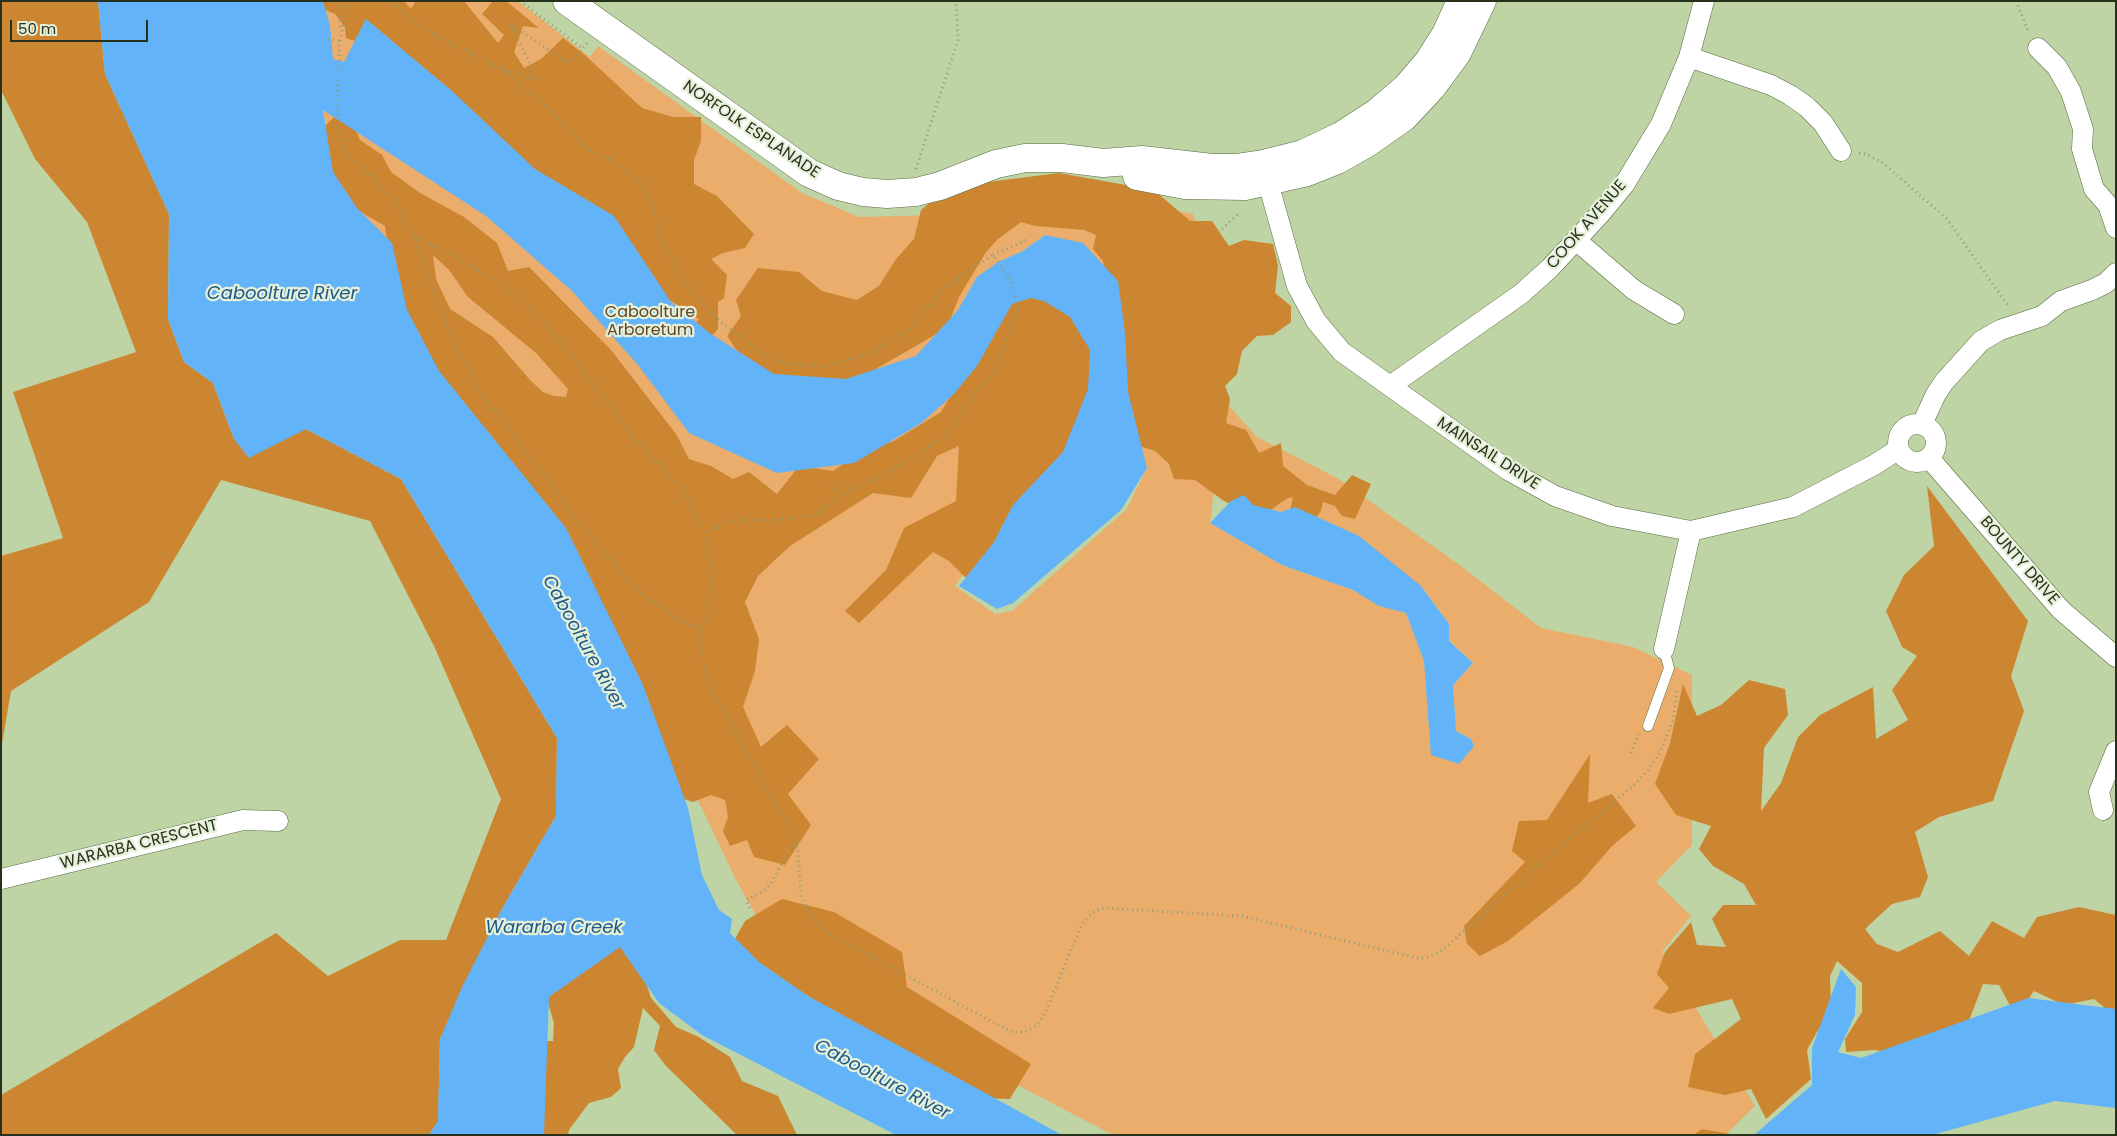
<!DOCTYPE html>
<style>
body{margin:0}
#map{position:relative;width:2117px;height:1136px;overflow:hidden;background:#bfd4a5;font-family:Poppins,sans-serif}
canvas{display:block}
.frame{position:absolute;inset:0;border:2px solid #28301e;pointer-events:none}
.scale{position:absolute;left:10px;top:20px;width:138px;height:22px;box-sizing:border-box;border:2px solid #28301e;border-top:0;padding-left:6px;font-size:15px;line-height:18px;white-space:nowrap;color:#28301e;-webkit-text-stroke:4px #e5f0d9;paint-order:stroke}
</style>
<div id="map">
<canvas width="2117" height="1136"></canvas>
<div class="frame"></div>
<div class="scale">50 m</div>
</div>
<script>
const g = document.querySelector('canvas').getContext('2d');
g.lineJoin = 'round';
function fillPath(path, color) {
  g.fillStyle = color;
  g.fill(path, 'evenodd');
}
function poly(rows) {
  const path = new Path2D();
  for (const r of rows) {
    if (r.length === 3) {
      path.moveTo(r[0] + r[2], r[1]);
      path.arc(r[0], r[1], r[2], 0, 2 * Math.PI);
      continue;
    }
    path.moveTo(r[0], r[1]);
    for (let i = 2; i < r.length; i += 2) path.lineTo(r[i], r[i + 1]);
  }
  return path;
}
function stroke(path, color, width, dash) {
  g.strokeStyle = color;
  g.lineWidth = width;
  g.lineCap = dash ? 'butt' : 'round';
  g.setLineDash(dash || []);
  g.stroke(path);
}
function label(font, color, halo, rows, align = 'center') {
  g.font = font + ' Poppins,sans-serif';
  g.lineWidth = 4.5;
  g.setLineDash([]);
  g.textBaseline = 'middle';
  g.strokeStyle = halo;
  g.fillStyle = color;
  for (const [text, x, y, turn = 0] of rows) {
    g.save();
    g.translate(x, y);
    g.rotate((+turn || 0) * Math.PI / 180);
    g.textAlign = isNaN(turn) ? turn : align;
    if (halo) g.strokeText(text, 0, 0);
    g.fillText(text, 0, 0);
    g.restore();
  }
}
fillPath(poly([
 [323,1,518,1,590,57,598,46,802,193,859,217,937,215,1036,181,1193,214,1199,232,1206,381,1257,437,1337,478,1461,566,1541,628,1633,647,1692,675,1692,845,1656,882,1691,916,1662,952,1755,1106,1725,1135,1113,1135,782,962,736,880,643,685,357,208,333,172,323,109],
 [1045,235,1147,468,1126,510,1012,611,995,614,955,586,988,541,998,262,1023,251],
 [1215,481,1253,505,1282,512,1295,507,1420,585,1449,624,1449,640,1473,663,1453,685,1456,731,1471,739,1431,755,1424,660,1406,613,1380,606,1353,590,1282,565,1210,523]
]), '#eaad6c');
fillPath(poly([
 [1,1,98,1,105,74,169,214,168,319,184,362,213,383,234,439,306,429,401,479,557,738,556,816,503,907,440,1039,438,1121,429,1135,1,1135,1,1095,276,933,328,976,400,940,446,940,501,799,434,646,370,521,221,480,149,602,11,691,1,750,1,556,63,538,13,392,136,352,87,222,35,159,1,90],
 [305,1,404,1,411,9,416,1,464,1,498,43,504,35,482,14,493,1,506,1,539,28,523,26,514,52,524,68,541,59,563,38,586,56,642,108,673,117,701,117,701,141,694,160,694,184,717,196,754,234,745,248,723,253,711,259,727,275,724,298,718,302,718,329,705,343,684,330,699,320,691,312,663,297,364,44,346,38,345,27,335,14],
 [346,105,360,140,382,155,391,172,420,193,464,217,497,243,508,271,529,267,611,350,676,434,689,459,711,466,733,479,749,472,777,494,799,466,833,471,861,452,894,441,941,412,998,315,1028,284,1084,308,1097,376,1073,448,969,581,949,561,933,552,859,623,845,611,886,570,904,528,956,501,959,446,937,456,911,498,873,493,790,546,758,576,745,602,759,639,755,671,743,707,761,747,787,725,819,759,788,794,811,825,785,865,754,857,747,840,730,846,723,831,728,817,725,800,711,795,693,802,669,794,400,343,385,226,352,207,311,140],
 [433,255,449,270,468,297,536,353,568,389,566,397,554,396,543,392,531,381,493,337,450,309,436,279],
 [1059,173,1154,190,1190,221,1212,221,1229,246,1244,240,1273,244,1278,266,1275,293,1291,306,1291,322,1273,335,1257,336,1242,351,1237,374,1225,386,1230,399,1226,423,1246,430,1259,453,1281,443,1283,466,1307,485,1335,495,1352,475,1371,484,1355,519,1342,516,1335,506,1323,502,1321,511,1311,524,1289,515,1293,497,1286,499,1262,516,1239,508,1224,501,1195,480,1174,479,1169,464,1155,451,1133,444,1103,261,1093,249,1096,235,1084,230,1035,226,1021,222,998,239,986,252,959,297,947,328,855,381,761,376,744,361,727,336,741,316,736,300,758,268,799,272,822,291,857,300,879,286,896,259,914,239,921,210,934,199,972,184],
 [1927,486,2028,621,2011,676,2024,711,1993,801,1939,817,1915,832,1928,877,1920,897,1892,904,1865,929,1877,944,1898,952,1940,931,1969,956,1992,921,2024,938,2037,917,2079,907,2116,915,2116,1017,2094,999,2064,1005,2034,991,2016,1017,1999,985,1983,984,1965,1031,1907,1055,1874,1050,1846,1052,1845,1039,1862,1012,1862,983,1837,961,1830,976,1831,1007,1807,1050,1811,1079,1766,1119,1751,1089,1725,1095,1688,1087,1695,1054,1741,1019,1732,999,1669,1014,1653,1008,1669,988,1657,974,1665,952,1691,922,1697,945,1726,947,1712,919,1723,905,1756,905,1744,884,1713,866,1699,849,1711,826,1676,815,1655,784,1670,743,1683,684,1697,716,1721,705,1749,680,1785,689,1788,715,1764,748,1761,811,1781,783,1798,737,1820,715,1873,687,1876,739,1908,720,1892,690,1917,656,1902,647,1886,611,1904,575,1934,546],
 [1590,754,1588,803,1612,794,1636,826,1612,846,1580,883,1508,941,1480,956,1467,944,1464,926,1525,862,1512,851,1519,821,1547,820],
 [782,899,834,912,902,952,907,987,1031,1064,1010,1099,982,1098,893,1051,731,946,745,921],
 [622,934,640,964,651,998,676,1027,697,1036,730,1057,742,1081,778,1096,797,1135,737,1135,666,1066,654,1050,660,1026,643,1008,634,1047,625,1057,618,1069,621,1088,611,1097,589,1103,569,1130,568,1135,514,1135,537,1041,553,1041,554,1023,544,990],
 [1702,1129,1736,1135,1693,1135]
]), '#cc8631');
fillPath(poly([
 [98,1,323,1,330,25,333,59,344,62,366,19,452,91,535,169,614,216,671,302,711,334,774,374,846,379,916,356,958,310,977,277,998,262,1023,251,1045,235,1083,243,1118,281,1125,333,1128,392,1147,468,1121,510,1013,603,997,609,959,586,994,542,1013,505,1063,452,1088,389,1090,350,1070,317,1044,301,1031,298,1012,304,977,366,953,395,920,424,854,463,777,473,689,433,638,365,572,291,486,216,323,110,333,172,357,208,392,243,407,310,439,371,566,528,643,685,688,808,702,875,719,910,732,919,730,933,759,962,808,996,1062,1135,896,1135,702,1035,659,1003,620,947,549,997,544,1135,429,1135,438,1121,440,1039,463,985,503,907,556,816,557,738,401,479,306,429,249,458,234,439,213,383,184,362,168,319,169,214,105,74],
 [1244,495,1253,505,1281,512,1295,507,1359,536,1420,585,1449,624,1449,641,1473,663,1453,685,1456,731,1471,739,1474,746,1459,764,1431,755,1424,661,1406,613,1379,606,1353,590,1282,565,1210,523,1231,501],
 [1841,969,1856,987,1855,1015,1838,1052,1861,1058,2028,998,2116,1009,2116,1108,2055,1101,1932,1135,1754,1135,1812,1085,1812,1048]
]), '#63b3f9');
const lane = poly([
 [1648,726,1669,668,1664,649]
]);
const street = poly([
 [2038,48,2057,67,2071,92,2083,129,2082,149,2094,189,2108,205,2116,228],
 [1689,57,1771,85,1790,95,1807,107,1823,123,1841,151],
 [1264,168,1297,286,1316,321,1342,352,1508,470,1555,496,1612,516,1691,531,1793,507,1874,465,1899,449],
 [1577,241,1634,290,1674,314],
 [1390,386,1521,294,1550,268,1601,213,1624,185,1661,124,1689,57,1704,1],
 [1917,443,19],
 [1922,424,1936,394,1944,382,1981,341,2000,330,2042,316,2061,301,2092,290,2106,283,2116,273],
 [1929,458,2061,610,2116,657],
 [1664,649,1691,531],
 [2103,810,2099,792,2116,751],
 [1,879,243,820,278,821]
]);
const secondary = poly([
 [567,1,809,173,838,186,863,192,887,194,916,192,940,186,996,164,1025,158,1062,158,1103,163,1142,160,1212,168,1236,168,1263,164,1303,154,1341,136,1378,112,1406,88,1429,61,1446,34,1461,1],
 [1137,176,1185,185,1245,186,1307,172,1337,160,1367,143,1404,117,1432,87,1457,53,1482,1]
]);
stroke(lane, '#58693f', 11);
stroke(street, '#58693f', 21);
stroke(secondary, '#58693f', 29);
stroke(poly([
 [337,1,341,31],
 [349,1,340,41,338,84,338,115,342,144,348,154,393,198,414,236,491,277,529,306,585,372,632,436,685,492,705,533,712,574,708,614,701,629,701,654,712,690,797,841,801,895,811,918,833,936,1000,1026,1012,1032,1025,1032,1036,1026,1045,1014,1080,928,1086,919,1094,912,1104,908,1242,916,1417,958,1429,957,1440,952,1525,877,1634,785,1648,770,1659,754,1673,721,1677,691],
 [388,1,423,29,502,69,538,80,510,23,563,60,569,61,576,57,588,42],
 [2016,1,2029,33],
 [524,4,583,49],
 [328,39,340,41],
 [502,69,552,112,588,149,618,164,638,180,653,207,661,240,688,287,717,319,752,346,783,363,825,367,870,353,910,329,943,288,993,255,1007,274,1013,287,1018,308,998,365,942,439,884,475,855,488,810,516,771,520,733,520,705,533],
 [1859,153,1866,154,1883,163,1947,219,2009,307],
 [916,169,958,40,956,1],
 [1222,229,1239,213],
 [414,237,453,342,481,392,591,537,636,589,674,617,701,629],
 [993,255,1026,240],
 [830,480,839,497],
 [1631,753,1639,734],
 [750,908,746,900,764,891,771,883,796,839]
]), '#8e9f79', 3, [1, 4]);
stroke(lane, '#fff', 10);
stroke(street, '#fff', 20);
stroke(secondary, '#fff', 28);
label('16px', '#28301e', '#e5f0d9', [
 ["NORFOLK ESPLANADE",751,130,34],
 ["COOK AVENUE",1587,225,-49],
 ["MAINSAIL DRIVE",1488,454,33],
 ["BOUNTY DRIVE",2019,561,49],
 ["WARARBA CRESCENT",139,845,-14]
]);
label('16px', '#644625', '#e5f0d9', [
 ["Caboolture",650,313],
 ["Arboretum",650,331]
]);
label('italic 18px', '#205987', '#e5f0d9', [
 ["Caboolture River",282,294],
 ["Caboolture River",583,643,61],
 ["Wararba Creek",554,928],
 ["Caboolture River",882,1080,28]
]);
</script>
